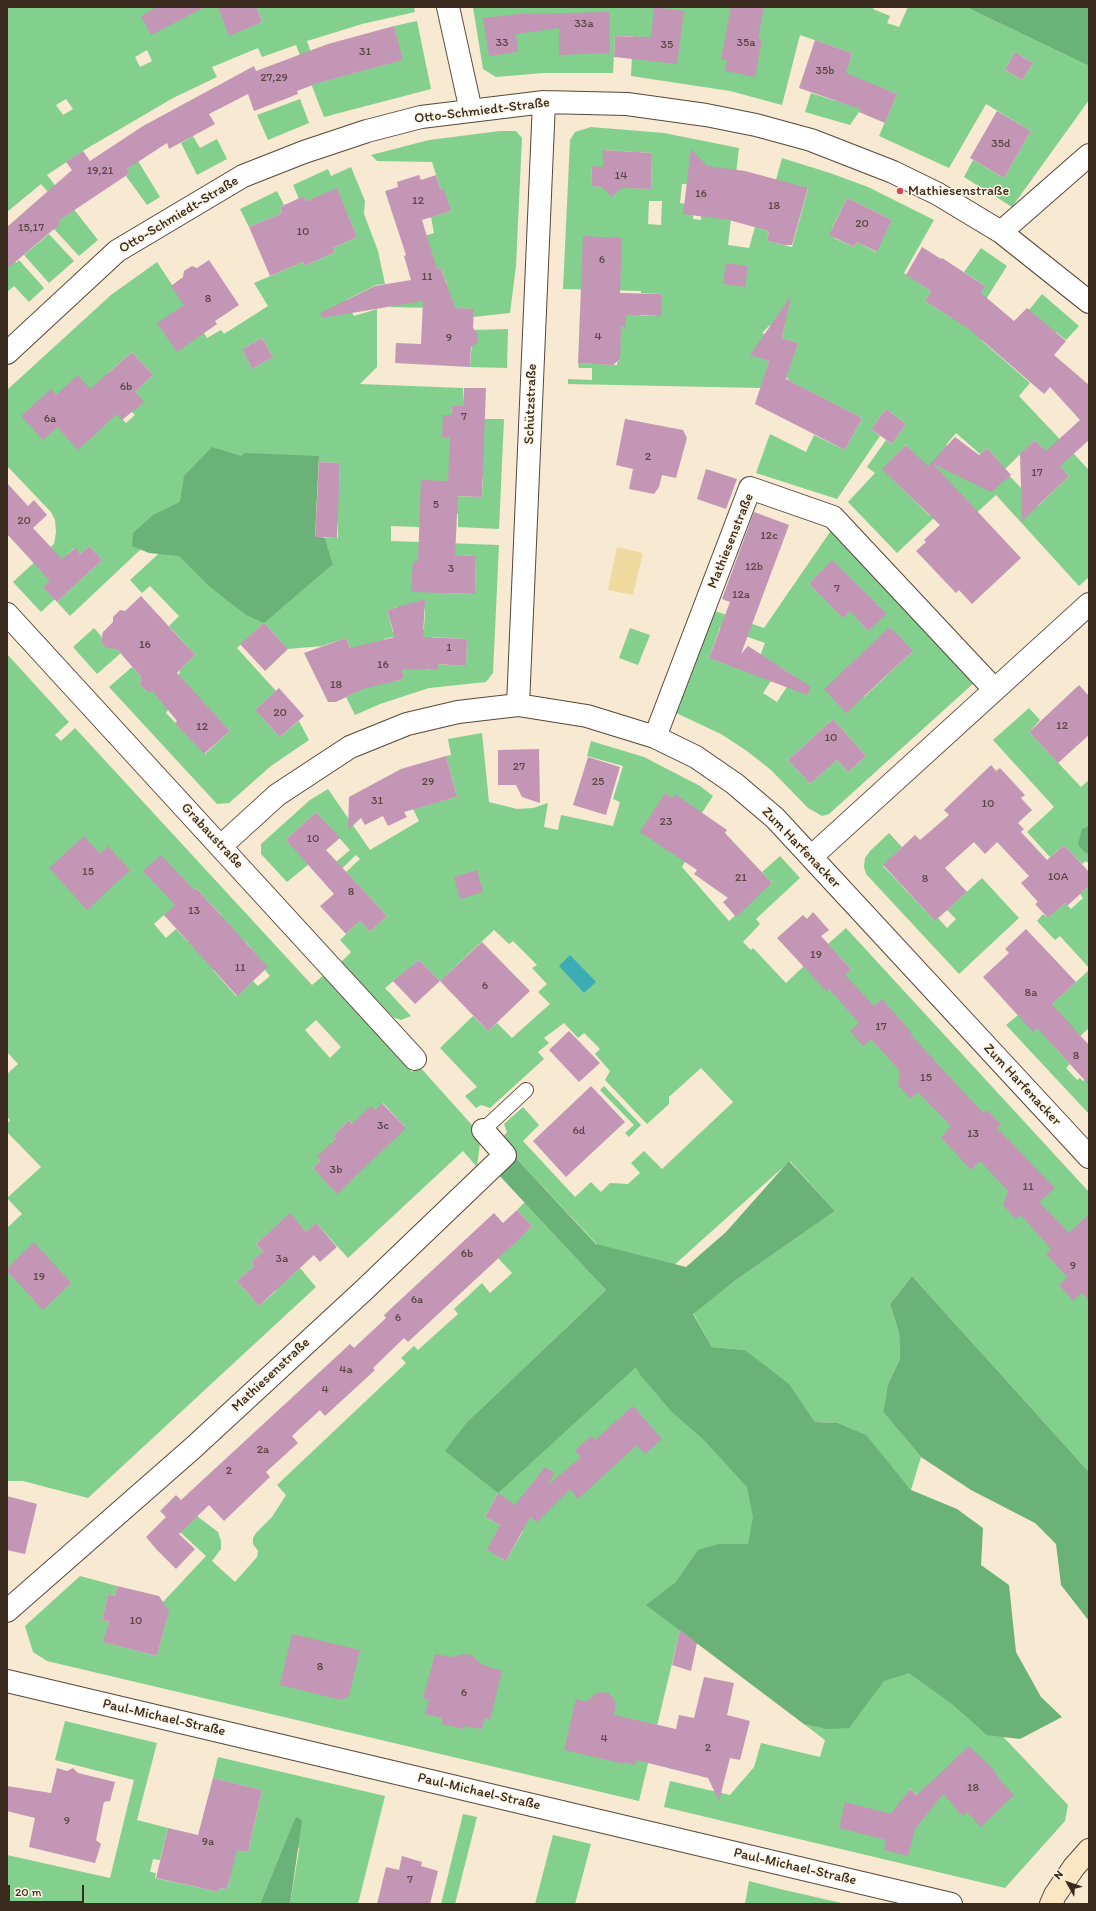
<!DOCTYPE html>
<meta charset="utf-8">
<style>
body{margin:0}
#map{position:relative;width:1096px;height:1911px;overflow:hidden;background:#f7e9d2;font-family:Itim,sans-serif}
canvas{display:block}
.frame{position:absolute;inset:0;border:8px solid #3b2a1e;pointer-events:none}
.north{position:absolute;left:1048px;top:1863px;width:40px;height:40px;-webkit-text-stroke:3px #fcf5e5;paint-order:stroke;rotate:310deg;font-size:11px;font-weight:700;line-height:16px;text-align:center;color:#3b2a1e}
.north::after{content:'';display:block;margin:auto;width:14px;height:18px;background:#3b2a1e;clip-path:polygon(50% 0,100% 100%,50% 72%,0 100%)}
.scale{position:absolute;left:8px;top:1885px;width:76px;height:18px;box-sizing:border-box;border:2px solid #3b2a1e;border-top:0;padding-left:5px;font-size:12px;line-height:14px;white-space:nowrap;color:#3b2a1e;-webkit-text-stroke:3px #fcf5e5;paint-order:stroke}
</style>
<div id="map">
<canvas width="1096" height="1911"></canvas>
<div class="frame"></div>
<div class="north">N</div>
<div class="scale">20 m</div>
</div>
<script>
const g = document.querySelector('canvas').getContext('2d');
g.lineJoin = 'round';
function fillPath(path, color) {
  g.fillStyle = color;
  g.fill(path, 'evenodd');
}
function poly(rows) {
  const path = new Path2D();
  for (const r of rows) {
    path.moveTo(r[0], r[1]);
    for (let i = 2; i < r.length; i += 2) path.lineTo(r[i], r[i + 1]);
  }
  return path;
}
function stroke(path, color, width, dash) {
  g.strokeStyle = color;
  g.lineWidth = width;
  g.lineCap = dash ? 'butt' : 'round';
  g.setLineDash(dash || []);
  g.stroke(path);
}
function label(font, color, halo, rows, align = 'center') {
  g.font = font + ' Itim,sans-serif';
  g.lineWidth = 3;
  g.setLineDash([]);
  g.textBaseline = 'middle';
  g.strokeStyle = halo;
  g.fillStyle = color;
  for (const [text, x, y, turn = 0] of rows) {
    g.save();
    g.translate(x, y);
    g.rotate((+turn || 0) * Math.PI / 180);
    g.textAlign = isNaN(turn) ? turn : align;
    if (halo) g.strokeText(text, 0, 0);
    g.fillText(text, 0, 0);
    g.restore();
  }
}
fillPath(poly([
 [7,7,238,7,229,35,262,22,257,7,414,7,415,12,362,24,307,41,321,82,402,60,394,26,417,21,431,89,324,117,296,45,262,57,258,48,212,67,217,77,173,98,86,149,47,175,98,240,79,256,54,229,52,215,61,207,41,184,7,212],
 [147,50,152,61,140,67,135,57],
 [66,99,73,109,63,115,56,105],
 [473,7,874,7,873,9,890,16,887,23,899,27,908,7,966,7,1089,66,1089,100,1012,207,964,177,973,160,1004,178,1031,131,986,104,949,168,879,136,897,94,871,84,859,112,850,125,805,112,811,93,836,101,852,53,800,35,782,105,730,91,631,76,633,36,615,36,613,73,544,73,496,77,483,69],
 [1015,52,1033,63,1022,80,1005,70],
 [300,99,309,123,268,140,257,115],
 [591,127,664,133,739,148,728,245,749,248,755,227,769,231,767,241,792,247,808,189,776,180,782,158,830,173,868,187,934,220,904,273,931,291,925,301,952,318,967,314,985,286,964,272,981,248,1007,266,974,318,991,327,981,340,1030,383,1019,396,1089,470,1089,577,1079,586,996,495,974,515,957,496,897,553,848,502,875,473,867,467,886,440,892,444,906,424,886,409,871,429,880,436,837,499,756,473,770,434,806,452,814,435,845,450,862,418,791,382,786,377,798,343,782,338,785,324,782,323,780,329,770,325,762,333,772,337,764,359,769,361,761,388,568,384,568,379,592,380,592,368,579,368,578,363,617,365,617,362,620,359,620,351,617,348,618,326,626,326,626,309,641,316,660,316,661,294,641,293,641,291,563,289,570,140,575,132],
 [604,150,652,153,651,189,591,186,592,167,603,167],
 [691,161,704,166,701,220,693,219,694,205,680,203,682,184,687,184],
 [847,198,892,220,876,252,857,242,854,247,834,238,837,231,832,228],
 [649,201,662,201,661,225,648,224],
 [956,433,980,454,987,448,1002,465,984,482,946,445],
 [1035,440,1069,476,1038,506,1004,470],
 [906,445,953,492,930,516,883,469],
 [500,131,516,131,522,138,516,266,510,313,473,317,474,309,390,307,416,294,447,284,441,268,437,269,404,242,434,233,431,217,451,211,441,190,432,162,377,161,371,155,429,140],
 [193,136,200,148,217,139,227,159,197,175,181,143],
 [138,161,160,197,147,205,126,176,130,173,127,169],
 [351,167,365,201,364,214,378,251,385,284,376,285,346,300,354,316,377,309,377,367,360,384,463,388,463,406,452,406,451,415,442,437,450,437,485,419,504,419,499,529,458,527,458,514,452,513,453,496,482,497,483,478,448,477,448,481,419,527,391,526,391,541,499,545,493,673,486,682,429,688,380,704,355,715,346,697,355,693,357,664,346,638,322,646,288,649,264,623,237,648,276,691,255,710,280,737,299,721,309,740,271,766,229,803,217,804,109,687,132,667,141,677,140,685,147,692,155,692,179,675,180,670,195,655,169,626,179,616,150,586,142,593,130,580,179,535,333,564,325,538,338,538,338,524,327,523,329,488,339,489,340,463,319,462,319,456,194,499,70,616,57,602,102,560,89,546,80,554,74,548,62,560,67,565,44,587,55,599,41,612,13,582,54,544,56,532,55,520,51,512,7,466,7,390,111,295,157,262,207,338,221,330,224,334,268,306,254,283,303,262,305,266,335,252,333,248,357,237,337,189,306,201,304,196,299,199,293,185,328,169,331,176],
 [262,338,273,357,252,369,242,349],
 [132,352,153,375,135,392,132,412,135,415,126,423,101,396,108,373],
 [428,554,476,556,475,594,443,593],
 [397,607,425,609,424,629,404,629,393,632,387,610],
 [393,637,404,679,377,685,386,648,384,639],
 [432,637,467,639,466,666,438,664,438,670,426,670,431,658],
 [200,699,230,731,205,754,166,713,168,710],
 [277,191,284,205,280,207,282,213,249,227,240,209],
 [49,234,74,261,49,283,24,255],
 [12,258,16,263,19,260,44,288,29,302,14,286,7,292,7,263],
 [1042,294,1079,326,1066,340,1056,332,1051,337,1037,317,1029,310],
 [508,329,507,368,470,367,473,330],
 [832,529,976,681,829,814,822,816,808,808,771,770,747,751,721,734,674,712,712,610,764,628],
 [832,561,843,617,809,584],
 [877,604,886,614,868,631,859,621],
 [720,627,765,643,753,674,709,658],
 [890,627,912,652,864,697,850,683],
 [780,667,794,676,777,702,763,693],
 [833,719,866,756,848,772,837,760,810,784,788,760],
 [94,628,101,636,102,642,105,646,110,648,116,648,121,653,97,674,73,647],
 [630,628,650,635,638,665,619,658],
 [7,654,69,722,55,735,61,741,75,728,312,985,324,975,412,1072,419,1066,481,1135,477,1167,463,1151,348,1258,316,1223,306,1232,290,1214,256,1244,263,1251,251,1262,254,1266,237,1281,259,1306,276,1291,269,1282,281,1271,288,1279,300,1268,316,1287,88,1498,23,1481,7,1481,7,1228,22,1214,7,1198,41,1167,7,1132,7,1124,10,1120,7,1117,7,1074,18,1064,7,1052],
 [196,888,221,915,196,938,188,942,176,929,166,938,154,924,164,915,165,917],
 [245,941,267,967,265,970,270,976,258,986,253,981,236,996,213,970],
 [316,1020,341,1047,330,1058,305,1030],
 [383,1103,406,1128,375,1110],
 [349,1120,366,1139,350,1154,333,1136],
 [321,1160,359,1173,337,1193,313,1168],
 [1029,708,1040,720,1029,732,1081,787,1089,780,1089,864,1086,861,1082,864,1064,845,1050,857,1027,832,1054,807,993,740],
 [482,733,489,802,517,809,533,808,548,803,544,827,558,830,561,815,613,826,620,802,613,799,623,766,587,756,591,741,644,757,700,786,713,796,690,831,685,862,682,867,729,921,772,883,762,872,780,856,800,878,756,919,760,924,743,942,751,950,753,948,786,983,804,966,827,991,851,969,828,944,846,928,1089,1192,1089,1472,912,1276,890,1304,899,1333,900,1359,888,1384,883,1412,921,1457,911,1490,865,1435,838,1423,815,1422,791,1388,745,1350,712,1347,693,1313,736,1280,835,1211,790,1161,643,1293,514,1156,517,1154,502,1138,507,1132,504,1124,523,1107,539,1125,523,1141,575,1197,591,1182,601,1192,610,1183,628,1184,640,1173,631,1163,644,1151,662,1169,733,1102,701,1068,669,1097,669,1104,647,1124,605,1080,610,1071,595,1054,600,1049,584,1033,578,1038,564,1023,544,1038,549,1043,538,1052,544,1059,490,1108,481,1105,476,1108,465,1096,477,1087,440,1048,473,1016,488,1031,497,1023,512,1038,550,1004,538,992,547,984,532,968,537,965,513,941,509,944,494,930,440,981,419,960,385,988,411,1016,401,1020,393,1017,341,962,351,952,340,940,360,921,370,932,387,916,346,872,360,859,356,855,331,879,324,872,350,850,316,812,286,840,309,864,287,882,261,854,261,844,310,800,328,789,370,850,419,821,413,809,457,797,446,756,451,755,448,739],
 [889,833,902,847,883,866,935,921,938,918,947,928,956,919,947,910,982,878,1019,918,959,974,866,874,864,867,865,858,870,851],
 [1089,886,1089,968,1060,936,1055,940,1037,921,1043,914,1048,918,1065,903,1071,909,1083,898,1080,894],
 [1089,970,1089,1028,1077,1039,1055,1048,1070,1064,1066,1068,1077,1080,1080,1078,1083,1081,1089,1077,1089,1114,1006,1025,1018,1015,1052,1004],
 [604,1086,641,1125,629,1137,625,1133,634,1125,600,1090],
 [525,1202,606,1290,466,1423,445,1452,644,1359,1068,1805,1065,1821,1005,1888,664,1807,670,1781,730,1795,754,1767,761,1743,820,1757,825,1740,680,1630,639,1801,47,1661,33,1652,25,1626,80,1576,117,1586,115,1596,108,1594,102,1620,109,1622,104,1642,157,1656,167,1618,167,1609,163,1602,206,1556,180,1532,197,1516,218,1532,221,1541,221,1549,212,1561,235,1582,257,1557,258,1551,253,1544,253,1538,256,1533,272,1517,286,1495,277,1485,406,1363,401,1358,414,1346,418,1350,458,1314,454,1309,482,1283,490,1293,512,1273,498,1258,532,1226,517,1210],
 [498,1493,523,1531,506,1561,488,1550,500,1525,485,1517],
 [910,1789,932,1806,903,1799],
 [65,1721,157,1743,137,1820,168,1828,160,1860,153,1859,150,1872,156,1873,155,1878,219,1892,220,1888,227,1889,230,1877,229,1848,248,1852,262,1790,213,1778,218,1757,385,1796,358,1904,290,1904,299,1850,294,1822,260,1904,7,1904,7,1855,110,1878,134,1780,55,1760],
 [463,1814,477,1817,455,1904,441,1904],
 [553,1835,591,1844,575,1904,535,1904],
 [749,1881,780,1889,846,1904,745,1904]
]), '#83cf8d');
fillPath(poly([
 [966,7,1089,7,1089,66],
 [212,447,241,456,245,453,319,456,315,536,325,538,333,564,264,623,246,615,209,586,179,556,149,553,132,546,133,533,153,515,180,502,184,476],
 [1089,826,1089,854,1084,852,1078,844,1082,829],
 [514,1156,596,1244,686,1267,726,1232,789,1161,835,1211,736,1280,693,1314,712,1347,745,1350,789,1384,815,1422,838,1423,866,1435,911,1490,957,1509,983,1528,981,1565,1009,1585,1016,1652,1041,1697,1062,1717,1020,1739,987,1735,952,1704,909,1673,884,1681,849,1728,827,1729,804,1724,646,1605,676,1582,698,1550,718,1544,748,1544,753,1517,747,1487,703,1439,672,1412,641,1376,636,1367,498,1493,445,1451,466,1423,606,1290,497,1173],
 [912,1276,1089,1472,1089,1621,1061,1585,1056,1544,1035,1523,971,1490,921,1457,883,1412,888,1384,900,1359,899,1333,890,1304],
 [297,1817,302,1821,290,1904,260,1904,294,1821]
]), '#6ab278');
fillPath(poly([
 [617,547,643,553,633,595,608,590]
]), '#eeda9e');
fillPath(poly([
 [570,955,596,982,584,993,559,966]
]), '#3cadb4');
fillPath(poly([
 [157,7,205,7,151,35,141,16],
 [218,7,257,7,262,22,229,36],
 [654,7,684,11,677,64,614,57,615,36,651,37],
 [731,7,764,7,758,38,762,39,755,77,725,71,727,60,721,59],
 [609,12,610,53,559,55,559,28,516,34,518,52,489,56,483,18,518,14],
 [394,26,403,60,318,83,297,91,298,94,254,111,248,94,209,114,215,124,169,149,167,143,127,169,130,173,58,221,60,224,7,269,7,227,72,170,66,162,83,151,90,161,143,126,254,66,256,71,328,44],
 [815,40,852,53,846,73,897,94,885,123,859,112,860,109,799,88],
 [1015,52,1033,63,1022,80,1005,70],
 [997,111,1031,131,1004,178,970,158],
 [691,149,707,166,745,171,808,188,792,245,784,245,767,241,769,231,729,220,683,214],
 [603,150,652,153,651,189,622,188,611,197,602,187,591,186,592,166,603,167],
 [419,175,421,180,436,175,441,190,444,189,451,211,422,220,437,269,441,268,455,308,474,309,473,328,478,334,477,343,471,347,470,367,395,363,396,343,421,344,423,301,322,318,320,313,375,286,411,280,404,256,406,255,385,191,398,187,397,182],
 [337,188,357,237,333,248,335,252,305,266,303,262,270,276,249,227,282,213,280,207,304,196,306,201],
 [847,198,892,220,877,252,857,242,854,247,829,235],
 [583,236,622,238,620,293,661,294,661,316,626,315,626,327,621,326,620,359,613,365,578,363],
 [922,247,941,259,942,258,985,286,981,293,1014,321,1027,308,1066,341,1054,355,1089,385,1089,440,1060,466,1069,476,1022,521,1020,454,1035,440,1046,451,1080,420,1050,387,1044,394,969,329,925,301,931,291,906,275],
 [209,260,239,305,215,321,217,324,177,352,157,323,184,305,171,286,183,277,184,271,192,266,197,268],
 [726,263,748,266,745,287,723,284],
 [791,296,782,338,798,343,786,379,862,418,845,450,755,404,769,361,750,355],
 [262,338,273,357,252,369,242,349],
 [132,352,153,375,135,392,144,402,122,420,117,414,78,450,57,427,43,440,21,416,51,389,56,395,78,375,90,389],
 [464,388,486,388,482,497,458,496,455,555,476,556,475,594,411,592,413,561,418,561,421,480,448,481,450,437,442,437,443,415,451,415,452,406,463,406],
 [886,409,906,424,892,444,871,429],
 [625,419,683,430,687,438,676,478,662,475,659,487,654,494,629,489,633,469,616,465],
 [955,437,979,455,987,448,1011,475,991,492,933,464,1021,558,972,604,959,590,956,593,916,551,926,542,924,540,940,525,882,469,906,445,928,466],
 [319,462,340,463,337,538,315,537],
 [706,469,737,479,726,509,697,499],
 [7,483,28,506,34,500,47,515,33,528,62,559,75,548,80,554,89,546,102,560,57,602,43,587,50,581,7,534],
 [754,512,789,525,741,654,748,646,811,687,807,695,709,658,730,602,722,599],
 [832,560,887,614,868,631,850,611,843,618,809,584],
 [141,596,195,655,177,673,230,731,204,754,175,723,177,721,153,692,147,692,140,685,141,677,117,649,107,648,104,646,101,640,103,632,113,622,113,617,120,610,125,611],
 [425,599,423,637,467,639,466,666,438,664,438,670,402,669,404,679,363,689,336,702,328,702,304,653,346,638,350,648,395,637,387,610],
 [264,623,288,649,265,671,240,644],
 [890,627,913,651,846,713,824,689],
 [1079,685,1089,696,1089,735,1058,763,1029,732],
 [279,688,304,716,280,737,255,710],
 [833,719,866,756,848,772,837,760,810,784,788,760],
 [539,749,540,803,522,797,516,785,498,785,498,750],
 [446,756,457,797,404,812,407,817,388,826,383,816,365,825,361,818,348,830,349,797,401,769],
 [588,757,620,767,606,815,573,805],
 [991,765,996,771,1000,768,1025,795,1021,798,1032,810,1018,823,1024,829,1021,832,1047,860,1064,845,1089,872,1089,886,1067,906,1065,903,1048,918,1035,904,1038,902,1021,883,1029,876,997,842,985,854,974,842,945,868,967,892,935,921,883,865,915,835,920,840,949,815,944,810],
 [665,793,672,798,675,794,727,830,725,833,772,883,736,917,723,902,728,898,694,874,697,870,640,832],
 [316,812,340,838,326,850,387,916,370,932,360,921,346,934,320,906,334,894,286,840],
 [84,836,100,854,108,846,130,870,87,910,49,868],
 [161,855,194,890,196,888,268,967,237,996,164,915,175,905,143,871],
 [477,870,483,892,460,899,454,877],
 [813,912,829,930,821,936,851,969,845,975,874,1006,882,999,912,1033,910,1034,983,1113,987,1110,1001,1124,997,1128,1055,1188,1039,1202,1069,1233,1089,1214,1089,1301,1082,1293,1073,1301,1059,1285,1067,1277,1046,1254,1051,1249,1021,1215,1016,1219,1003,1205,1008,1191,981,1162,979,1162,971,1170,941,1137,951,1126,918,1092,911,1099,898,1085,900,1071,871,1039,863,1046,850,1031,859,1023,829,989,827,992,777,938,803,915,807,919],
 [1026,929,1076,982,1052,1004,1089,1045,1089,1085,1037,1028,1033,1032,983,977,1009,953,1005,949],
 [482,942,530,991,488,1031,440,981],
 [419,960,440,981,415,1004,393,981],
 [569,1031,600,1063,579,1082,549,1050],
 [591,1086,625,1122,566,1177,533,1141],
 [382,1103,406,1128,337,1194,313,1168,321,1160,317,1156,336,1139,333,1136,349,1120,352,1124,371,1106,375,1110],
 [517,1210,532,1226,518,1240,408,1342,404,1338,373,1368,375,1370,325,1416,320,1410,292,1436,298,1443,266,1472,270,1477,224,1521,209,1505,179,1534,195,1549,176,1569,156,1549,146,1537,166,1517,160,1511,176,1495,181,1500,350,1344,354,1348,386,1318,384,1315,494,1213,503,1223],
 [290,1213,306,1232,316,1223,337,1247,320,1262,314,1255,259,1306,237,1281,254,1266,251,1262,263,1251,256,1244],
 [34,1242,71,1283,43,1310,7,1271,7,1268],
 [633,1406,662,1439,645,1454,637,1445,578,1499,570,1489,537,1522,530,1517,506,1561,487,1550,500,1525,485,1517,498,1493,515,1505,545,1467,554,1473,548,1485,581,1457,575,1451,591,1436,595,1440],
 [7,1496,37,1504,25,1554,7,1550],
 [117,1586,159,1596,169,1611,157,1656,103,1642,109,1622,102,1620,108,1594,115,1596],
 [680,1630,697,1643,691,1671,672,1665],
 [292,1634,360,1650,349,1696,341,1700,280,1685],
 [435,1654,452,1657,464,1654,471,1655,483,1665,502,1671,490,1720,485,1718,482,1729,464,1726,463,1729,442,1724,442,1718,425,1714,429,1700,423,1698],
 [704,1677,734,1683,727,1715,750,1721,740,1760,730,1758,719,1801,708,1778,636,1760,635,1765,625,1762,624,1764,564,1750,576,1699,586,1702,598,1692,609,1693,616,1703,614,1715,676,1729,679,1715,694,1718],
 [969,1746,993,1769,999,1779,1014,1795,981,1827,967,1812,963,1816,943,1794,915,1829,908,1856,884,1850,886,1840,839,1828,845,1802,891,1814,910,1789,917,1795],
 [57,1768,67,1771,73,1768,78,1773,115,1782,110,1801,104,1802,96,1840,101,1844,95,1863,29,1847,35,1818,7,1811,7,1786,51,1793],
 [213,1778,262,1790,248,1852,237,1850,227,1889,220,1888,219,1892,156,1878,168,1828,198,1835],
 [402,1856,422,1862,421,1866,438,1871,430,1904,377,1904,386,1867,399,1870]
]), '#c396b6');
const lane = poly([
 [483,1130,526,1090]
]);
const street = poly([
 [448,7,471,111],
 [1001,232,1089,155],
 [7,353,117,251,243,176,304,152,367,131,421,117,544,102,627,104,706,115,756,125,811,140,893,172,938,194,1001,232,1089,302],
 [7,614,415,1059],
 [518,705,544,102],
 [655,737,750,488,833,517,994,689],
 [221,846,277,795,350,747,407,724,458,712,518,705,587,716,655,737,696,757,735,784,775,818,1089,1157],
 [811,857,1089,604],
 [7,1611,194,1447,364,1290,505,1155,483,1130],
 [7,1681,951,1904]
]);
const secondary = poly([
 [1051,1904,1055,1895,1074,1867,1089,1850]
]);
stroke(lane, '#574739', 16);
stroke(street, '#574739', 24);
stroke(secondary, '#574739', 24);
stroke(lane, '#fff', 14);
stroke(street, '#fff', 22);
stroke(secondary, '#fbe6c4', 22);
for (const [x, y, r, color] of [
 [900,191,4,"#d1495b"]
]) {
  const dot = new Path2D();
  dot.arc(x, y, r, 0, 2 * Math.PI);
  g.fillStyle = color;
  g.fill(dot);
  stroke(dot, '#fcf5e5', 1.5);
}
label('12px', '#5d4544', null, [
 ["33a",584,24],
 ["33",502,43],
 ["35a",746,43],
 ["35",667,45],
 ["31",365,52],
 ["35b",825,71],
 ["27,29",274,78],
 ["35d",1001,144],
 ["19,21",100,171],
 ["14",621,176],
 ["16",701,194],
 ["12",418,201],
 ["18",774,206],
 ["20",862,224],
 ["15,17",31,228],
 ["10",303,232],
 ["6",602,260],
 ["11",427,277],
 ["8",208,299],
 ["4",598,337],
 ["9",449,338],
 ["6b",126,387],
 ["7",464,417],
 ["6a",50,419],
 ["2",648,457],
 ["17",1037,473],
 ["5",436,505],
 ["20",24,521],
 ["12c",769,536],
 ["12b",754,567],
 ["3",451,569],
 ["7",837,589],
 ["12a",741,595],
 ["16",145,645],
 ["1",449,648],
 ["16",383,665],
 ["18",336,685],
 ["20",280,713],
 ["12",1062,726],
 ["12",202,727],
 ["10",831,738],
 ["27",519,767],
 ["29",428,782],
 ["25",598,782],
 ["31",377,801],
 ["10",988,804],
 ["23",666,822],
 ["10",313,839],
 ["15",88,872],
 ["10A",1058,877],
 ["21",741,878],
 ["8",925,879],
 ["8",351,892],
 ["13",194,911],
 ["19",816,955],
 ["11",240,968],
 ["6",485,986],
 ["8a",1031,993],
 ["17",881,1027],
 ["8",1076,1056],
 ["15",926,1078],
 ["3c",383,1126],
 ["6d",579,1131],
 ["13",973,1134],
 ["3b",336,1170],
 ["11",1028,1187],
 ["6b",467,1254],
 ["3a",282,1259],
 ["9",1073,1266],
 ["19",39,1277],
 ["6a",417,1300],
 ["6",398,1318],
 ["4a",346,1370],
 ["4",325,1390],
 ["2a",263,1450],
 ["2",229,1471],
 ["10",136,1621],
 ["8",320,1667],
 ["6",464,1693],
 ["4",604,1739],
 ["2",708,1748],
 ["18",973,1788],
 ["9",67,1821],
 ["9a",208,1842],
 ["7",410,1880]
]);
label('14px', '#3b2a1e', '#fcf5e5', [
 ["Otto-Schmiedt-Straße",482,111,-7],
 ["Otto-Schmiedt-Straße",179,215,-31],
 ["Schützstraße",531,404,-88],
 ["Mathiesenstraße",731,541,-68],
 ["Grabaustraße",212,836,47],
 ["Zum Harfenacker",801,848,46],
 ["Zum Harfenacker",1022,1085,47],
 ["Mathiesenstraße",271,1375,-43],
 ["Paul-Michael-Straße",164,1718,13],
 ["Paul-Michael-Straße",479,1792,13],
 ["Paul-Michael-Straße",795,1867,13]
]);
label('14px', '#3b2a1e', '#fcf5e5', [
 ["Mathiesenstraße",908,191]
], 'left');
</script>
